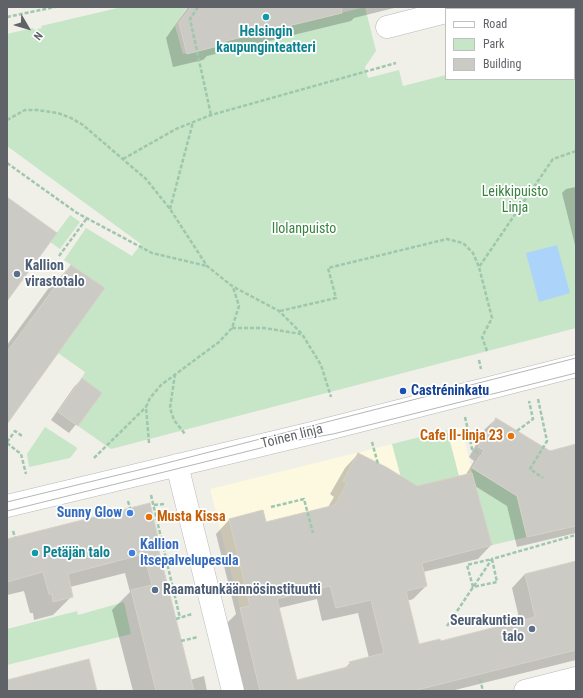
<!DOCTYPE html>
<meta charset="utf-8">
<style>
body{margin:0}
#map{position:relative;width:583px;height:698px;overflow:hidden;background:#f0efe8;font-family:"Roboto Condensed",sans-serif}
canvas{display:block}
.frame{position:absolute;inset:0;border:8px solid #5f6267;pointer-events:none}
.legend{position:absolute;left:445px;top:8px;width:130px;height:72px;box-sizing:border-box;background:#fff;border:1px solid #bfc0c2;margin:0;padding:5px 7px;list-style:none;font-size:12px;color:#5f6267}
.legend li{display:flex;align-items:center;gap:8px;height:20px}
.legend b{width:20px;border:1px solid #bfc0c2}
.north{position:absolute;left:8px;top:8px;width:40px;height:40px;-webkit-text-stroke:3px #fff;paint-order:stroke;rotate:128deg;font-size:11px;font-weight:700;line-height:16px;text-align:center;color:#5f6267}
.north::after{content:'';display:block;margin:auto;width:14px;height:18px;background:#5f6267;clip-path:polygon(50% 0,100% 100%,50% 72%,0 100%)}
</style>
<div id="map">
<canvas width="583" height="698"></canvas>
<div class="frame"></div>
<ul class="legend">
<li><b style="height:5px;background:#fff"></b>Road</li>
<li><b style="height:11px;background:#c6e6c7"></b>Park</li>
<li><b style="height:11px;background:#cccac4"></b>Building</li>
</ul>
<div class="north">N</div>
</div>
<script>
const g = document.querySelector('canvas').getContext('2d');
g.lineJoin = 'round';
function fillPath(path, color) {
  g.fillStyle = color;
  g.fill(path, 'evenodd');
}
function poly(rows) {
  const path = new Path2D();
  for (const r of rows) {
    path.moveTo(r[0], r[1]);
    for (let i = 2; i < r.length; i += 2) path.lineTo(r[i], r[i + 1]);
  }
  return path;
}
function stroke(path, color, width, dash) {
  g.strokeStyle = color;
  g.lineWidth = width;
  g.lineCap = dash ? 'butt' : 'round';
  g.setLineDash(dash || []);
  g.stroke(path);
}
function label(font, color, halo, rows, align = 'center') {
  g.font = font + ' "Roboto Condensed",sans-serif';
  g.lineWidth = 3.5;
  g.setLineDash([]);
  g.textBaseline = 'middle';
  g.strokeStyle = halo;
  g.fillStyle = color;
  for (const [text, x, y, turn = 0] of rows) {
    g.save();
    g.translate(x, y);
    g.rotate((+turn || 0) * Math.PI / 180);
    g.textAlign = isNaN(turn) ? turn : align;
    if (halo) g.strokeText(text, 0, 0);
    g.fillText(text, 0, 0);
    g.restore();
  }
}
fillPath(poly([
 [461,427,492,545,240,608,210,489]
]), '#fdf8e0');
fillPath(poly([
 [122,7,187,7,175,26,183,54,218,46,218,43,365,7,376,51,365,67,368,78,399,70,403,86,446,75,446,79,574,79,574,64,576,70,576,328,111,449,78,426,102,393,82,378,85,372,58,353,105,288,64,260,86,228,132,256,141,244,7,146,7,34,33,28,34,30,42,28,41,26],
 [70,215,80,222,60,249,50,242],
 [45,427,76,447,77,449,70,458,29,467,27,454],
 [447,430,459,476,404,489,392,444],
 [472,468,517,496,527,537,492,545,471,469],
 [124,602,131,634,7,665,7,629,77,611,78,615]
]), '#c6e6c7');
fillPath(poly([
 [557,245,570,293,539,302,526,253]
]), '#acd4fb');
fillPath(poly([
 [188,7,398,7,354,18,351,21,207,56,203,60,173,67,166,38],
 [576,187,576,249,562,193,566,189],
 [71,266,7,422,7,345,48,289],
 [82,379,101,393,69,433,51,420,74,387],
 [496,419,550,452,576,445,576,533,517,547,507,506,475,486,491,545,478,559,423,572,426,586,413,599,407,601,418,645,440,642,520,622,512,588,525,574,576,562,576,660,451,691,244,691,227,623,236,614,216,534,229,520,266,523,328,507,334,497,330,494,345,468,358,454,417,487,465,476,474,461,469,457,485,429],
 [317,599,322,621,358,613,369,658,350,663,344,669,297,681,279,608],
 [7,540,158,552,190,680,204,676,207,691,133,691,112,610,130,592,125,573,70,587,72,596,53,615,34,620,33,613,30,613,24,591,7,595]
]), '#0003');
const building = poly([
 [191,7,341,7,342,13,218,43,218,46,187,54,179,23,191,7],
 [7,197,57,233,7,301,7,197],
 [71,265,105,288,7,424,7,352,71,265],
 [82,378,102,393,78,426,58,412,82,378],
 [496,418,550,451,576,444,576,526,527,537,517,496,472,468,484,450,478,447,496,418],
 [358,453,386,467,417,486,472,473,492,545,422,563,427,586,406,591,419,644,440,639,441,641,535,617,525,574,576,561,576,650,413,691,260,691,240,608,250,606,229,519,263,510,266,522,335,505,347,483,343,481,358,453],
 [330,586,336,608,371,600,384,653,349,662,351,666,297,680,277,599,330,586],
 [150,503,161,550,159,551,194,691,156,691,131,590,152,585,144,554,68,574,73,597,53,602,52,594,49,594,43,572,7,582,7,539,150,503],
 [89,659,97,691,7,691,7,680,89,659]
]);
fillPath(building, '#cccac4');
stroke(building, '#d5d1c6', 1);
const minor = poly([
 [529,7,529,9],
 [457,9,465,7],
 [387,27,446,12],
 [177,465,233,691],
 [7,506,312,433,576,366],
 [525,691,576,678]
]);
stroke(minor, '#b5b7bb', 23);
stroke(poly([
 [198,7,190,19,211,115],
 [7,17,55,7],
 [7,120,25,110,37,110,58,113,71,118,83,125,146,179,170,209,207,266,232,286,279,311,302,334,321,365,331,397],
 [123,159,176,129,211,115,396,63],
 [7,163,77,213,152,253,207,266],
 [170,209,193,122],
 [59,256,87,218],
 [280,311,336,298,328,268,447,239,463,243,473,253,479,267],
 [232,328,264,328,301,334],
 [487,351,482,337,492,318,479,267,553,159,576,151],
 [479,360,481,369],
 [175,374,170,408,174,420,185,434],
 [538,399,547,441,530,469,543,478],
 [465,417,472,449,481,454],
 [517,431,533,419,529,401],
 [7,442,15,431,22,436],
 [372,442,378,464],
 [7,443,21,454,26,474],
 [149,443,146,407,150,398,161,385,219,342,232,328,239,306,233,287],
 [94,458,146,407],
 [151,495,180,618],
 [128,501,130,508],
 [154,505,164,504],
 [271,507,304,499,313,533],
 [13,531,15,537],
 [492,559,497,582,473,587,467,565,492,559],
 [176,619,192,614],
 [447,626,492,559,576,535],
 [181,641,198,637],
 [480,679,483,691]
]), '#9fc7ad', 2.5, [4, 2]);
stroke(minor, '#fff', 22);
stroke(poly([
 [7,502,155,466,576,358],
 [7,511,281,443,333,434,576,373]
]), '#b5b6b7', 1);
for (const [x, y, r, color] of [
 [266,17,4,"#0f9aa8"],
 [17,274,4,"#5c6f8a"],
 [403,391,4,"#1a4fb4"],
 [511,436,4,"#e8710a"],
 [130,513,4,"#3f7fe0"],
 [149,517,4,"#e8710a"],
 [35,553,4,"#0f9aa8"],
 [132,553,4,"#3f7fe0"],
 [155,590,4,"#5c6f8a"],
 [532,629,4,"#5c6f8a"]
]) {
  const dot = new Path2D();
  dot.arc(x, y, r, 0, 2 * Math.PI);
  g.fillStyle = color;
  g.fill(dot);
  stroke(dot, '#fff', 1.5);
}
label('bold 14px', '#0d838f', '#fff', [
 ["Helsingin",266,32],
 ["kaupunginteatteri",266,48],
 ["Petäjän talo",43,553,"left"]
]);
label('14px', '#398340', '#fff', [
 ["Leikkipuisto",515,192],
 ["Linja",515,208],
 ["Ilolanpuisto",304,229]
]);
label('bold 14px', '#4e5e75', '#fff', [
 ["Kallion",25,266],
 ["virastotalo",25,282],
 ["Raamatunkäännösinstituutti",163,590],
 ["Seurakuntien",524,621,"right"],
 ["talo",524,637,"right"]
], 'left');
label('bold 14px', '#164399', '#fff', [
 ["Castréninkatu",411,391]
], 'left');
label('bold 14px', '#c56008', '#fff', [
 ["Cafe II-linja 23",503,436],
 ["Musta Kissa",157,517,"left"]
], 'right');
label('14px', '#5f6267', '#fff', [
 ["Toinen linja",292,437,-14]
]);
label('bold 14px', '#366cbe', '#fff', [
 ["Sunny Glow",122,513],
 ["Kallion",140,545,"left"],
 ["Itsepalvelupesula",140,561,"left"]
], 'right');
</script>
